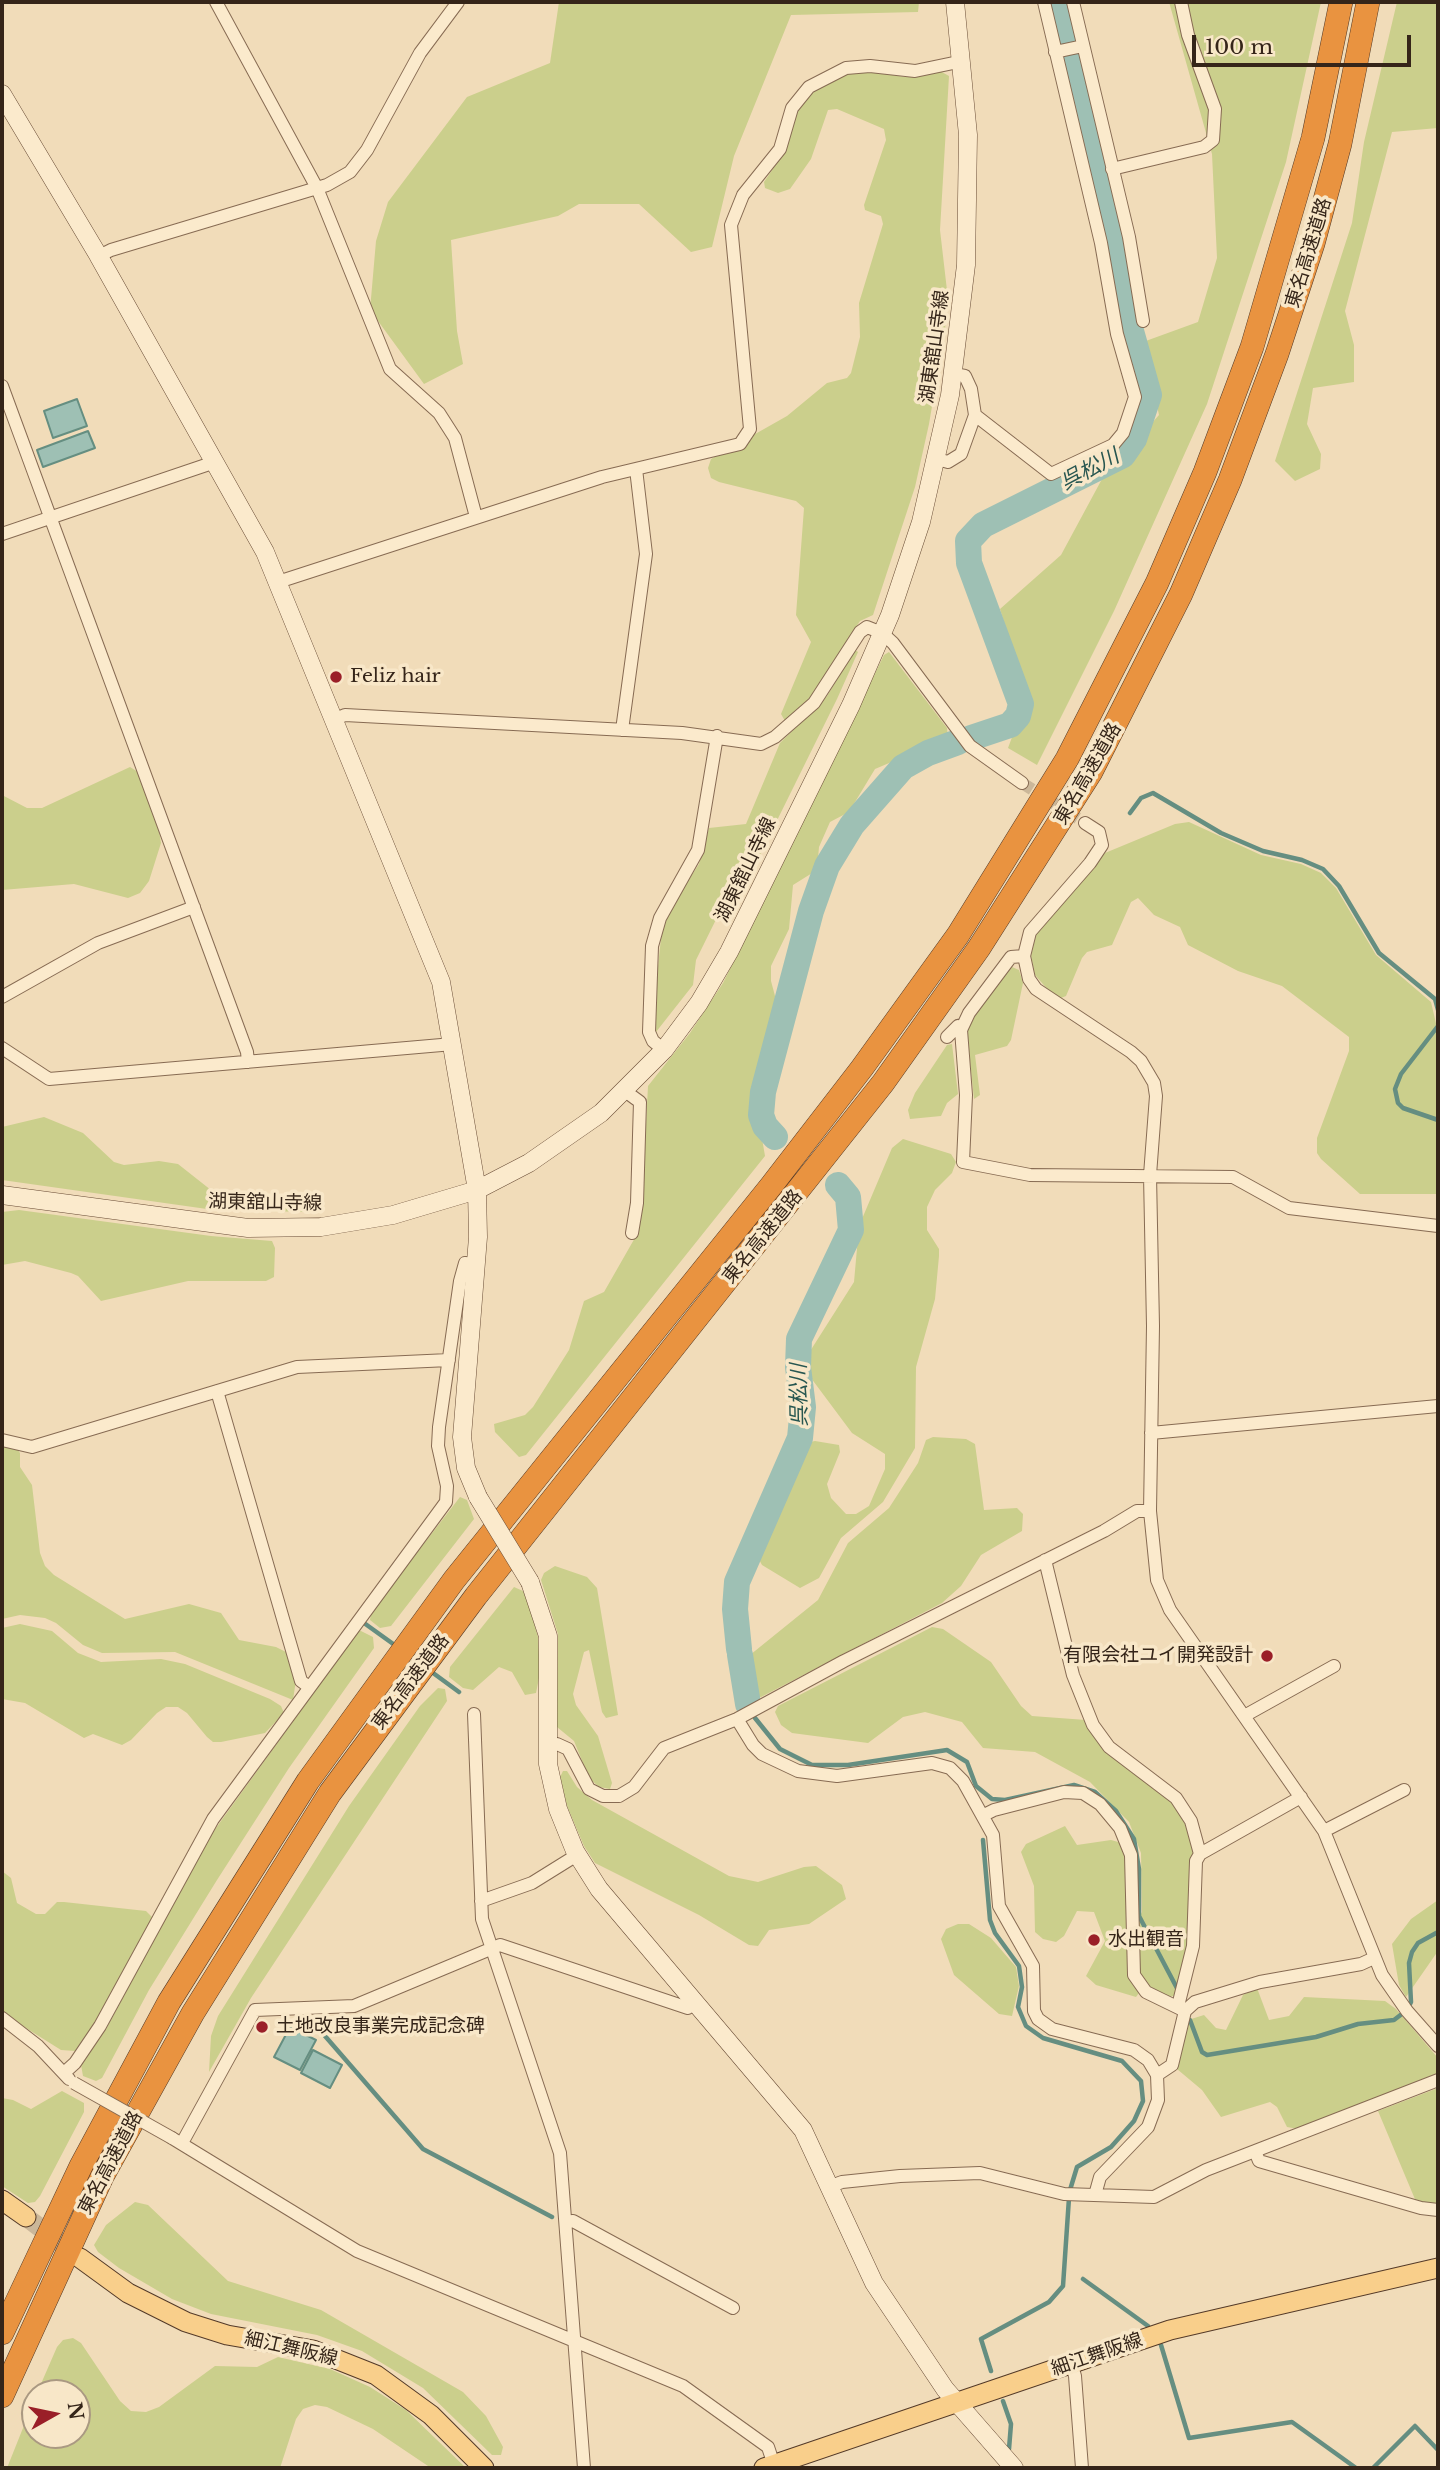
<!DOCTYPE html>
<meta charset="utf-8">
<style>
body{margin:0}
#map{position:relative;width:1440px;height:2470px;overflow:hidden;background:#f1dcb9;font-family:"Libre Baskerville",serif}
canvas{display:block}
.frame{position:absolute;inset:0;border:4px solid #352519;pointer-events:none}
.north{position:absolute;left:21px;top:2379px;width:70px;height:70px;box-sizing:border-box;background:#f8e7c8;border:2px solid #aa9982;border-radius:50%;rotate:81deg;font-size:19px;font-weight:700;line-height:28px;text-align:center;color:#352519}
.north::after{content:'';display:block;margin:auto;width:24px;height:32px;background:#9a1f28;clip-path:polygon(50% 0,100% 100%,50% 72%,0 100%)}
.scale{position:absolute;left:1192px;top:35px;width:219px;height:32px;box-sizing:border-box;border:4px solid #352519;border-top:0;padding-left:9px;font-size:21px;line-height:24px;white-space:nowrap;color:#352519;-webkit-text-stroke:5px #f8e7c8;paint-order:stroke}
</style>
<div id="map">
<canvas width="1440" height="2470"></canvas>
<div class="frame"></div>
<div class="north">N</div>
<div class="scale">100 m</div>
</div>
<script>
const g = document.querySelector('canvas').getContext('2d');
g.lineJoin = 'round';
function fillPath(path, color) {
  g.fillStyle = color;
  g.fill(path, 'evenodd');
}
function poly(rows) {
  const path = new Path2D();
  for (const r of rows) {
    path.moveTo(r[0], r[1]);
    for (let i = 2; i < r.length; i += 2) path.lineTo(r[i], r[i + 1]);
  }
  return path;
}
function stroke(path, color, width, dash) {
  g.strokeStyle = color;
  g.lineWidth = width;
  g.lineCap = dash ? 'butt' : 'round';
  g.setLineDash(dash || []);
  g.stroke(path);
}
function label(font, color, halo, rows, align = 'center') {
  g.font = font + ' "Libre Baskerville","Noto Sans JP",serif';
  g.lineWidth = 7;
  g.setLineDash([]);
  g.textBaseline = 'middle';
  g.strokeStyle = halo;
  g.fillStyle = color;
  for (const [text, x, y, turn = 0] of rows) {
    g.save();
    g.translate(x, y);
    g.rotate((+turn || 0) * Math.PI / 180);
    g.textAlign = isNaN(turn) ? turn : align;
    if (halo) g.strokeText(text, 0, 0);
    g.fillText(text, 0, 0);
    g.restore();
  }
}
fillPath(poly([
 [559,2,919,2,918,12,791,15,734,156,712,247,691,252,639,204,579,204,558,216,451,240,457,331,463,364,424,384,370,310,376,241,388,202,467,97,550,63],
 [1169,2,1321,2,1286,162,1207,404,1114,611,1037,765,1008,748,1027,697,1000,609,1061,555,1102,479,1159,415,1143,342,1198,322,1217,258,1212,154],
 [1397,2,1438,2,1438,128,1392,132,1345,311,1354,345,1354,382,1313,388,1307,424,1321,454,1320,469,1295,481,1275,461,1352,223,1364,142],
 [870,71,905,77,940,71,949,76,940,230,948,299,945,329,929,424,915,487,873,615,860,621,810,699,785,721,781,714,811,642,796,615,804,508,796,501,719,482,711,478,708,468,711,459,787,416,827,383,847,378,851,373,860,337,859,303,883,224,881,216,865,210,864,205,886,140,884,129,837,109,828,110,811,159,790,189,778,193,765,188,764,182,785,151,797,110,813,92,847,73],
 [855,650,858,652,837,699,754,867,740,871,696,960,693,985,656,1032,656,985,662,929,671,907,699,864,709,828,746,824,780,743,827,696],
 [889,652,947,728,948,738,875,769,849,812,830,822,819,847,817,870,793,885,789,929,771,966,771,981,779,1011,778,1024,756,1103,765,1156,526,1455,519,1457,495,1432,494,1424,525,1415,533,1407,569,1350,584,1301,604,1292,636,1236,642,1203,648,1086,690,1033,723,983,884,655],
 [130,767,138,772,159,830,161,843,149,881,140,893,128,898,74,884,2,890,2,795,27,808,42,808],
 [1189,822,1261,855,1301,864,1321,873,1336,888,1376,955,1431,1002,1438,1032,1438,1194,1360,1194,1321,1159,1317,1153,1317,1138,1349,1051,1349,1037,1282,986,1238,971,1188,945,1180,927,1154,915,1138,898,1131,902,1112,945,1087,952,1082,958,1066,996,1061,998,1049,991,1035,975,1031,956,1036,935,1105,853,1175,824],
 [1012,967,1019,970,1023,983,1011,1040,1007,1046,975,1055,980,1095,974,1099,967,1032,973,1016],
 [952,1044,958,1094,947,1103,941,1116,910,1119,908,1110,915,1093,947,1045],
 [44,1117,83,1133,114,1162,124,1165,159,1161,178,1164,216,1194,251,1205,310,1199,317,1205,311,1212,214,1210,2,1180,2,1127],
 [903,1139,951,1154,956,1162,952,1173,935,1190,927,1207,927,1230,939,1249,939,1256,935,1299,916,1367,915,1448,883,1502,841,1538,819,1578,800,1588,762,1565,756,1554,806,1443,815,1441,839,1445,840,1452,827,1484,831,1498,846,1514,856,1514,869,1506,885,1469,885,1454,852,1433,811,1378,807,1356,854,1282,859,1226,892,1148],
 [19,1210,211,1236,272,1241,275,1248,274,1277,266,1281,188,1281,101,1301,78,1276,71,1273,25,1261,2,1265,2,1212],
 [933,1437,966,1439,975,1444,984,1510,1017,1508,1023,1514,1022,1531,981,1555,961,1586,942,1603,761,1697,753,1696,747,1668,750,1655,818,1600,848,1543,889,1508,918,1463,926,1440],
 [2,1446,18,1450,20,1453,20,1467,32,1485,40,1553,45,1566,54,1575,125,1619,189,1604,221,1613,239,1640,276,1647,286,1652,296,1680,293,1700,175,1652,102,1653,83,1645,56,1623,45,1618,20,1615,2,1619],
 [460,1497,467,1500,474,1519,391,1626,380,1628,370,1620,371,1612],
 [555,1566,587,1577,597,1588,618,1715,606,1718,602,1712,589,1650,584,1652,573,1694,576,1705,598,1736,612,1783,610,1789,599,1787,589,1778,574,1741,557,1727,558,1634,541,1580,544,1573],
 [514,1587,523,1591,529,1603,538,1637,540,1673,536,1693,525,1695,512,1672,499,1667,473,1690,463,1688,449,1677,450,1667],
 [20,1624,52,1631,78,1653,101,1662,161,1659,185,1664,270,1699,281,1706,284,1713,265,1733,221,1742,213,1742,207,1737,187,1713,178,1707,166,1707,157,1713,131,1740,122,1745,93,1734,84,1738,25,1703,2,1699,2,1628],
 [932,1627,943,1629,991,1662,1021,1706,1032,1716,1086,1720,1173,1801,1187,1823,1194,1850,1188,1894,1188,1946,1176,1995,1170,1997,1148,1989,1136,1968,1136,1924,1142,1912,1141,1853,1129,1822,1090,1782,1035,1752,983,1748,962,1722,925,1712,903,1717,868,1743,792,1733,781,1725,775,1712,778,1706],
 [359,1630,373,1637,374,1648,289,1768,217,1880,149,1990,102,2078,96,2081,83,2076,81,2065,106,2029,208,1839],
 [438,1688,445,1689,447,1701,251,1998,209,2072,211,2036,218,2016,349,1806,420,1706],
 [563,1771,567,1771,577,1787,592,1800,729,1876,758,1882,804,1867,816,1866,842,1885,846,1899,809,1924,769,1930,758,1946,749,1945,699,1915,595,1863,584,1846,567,1806,560,1777],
 [1065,1826,1077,1845,1111,1840,1122,1843,1128,1870,1127,1966,1139,1993,1136,1997,1096,1985,1086,1976,1105,1941,1094,1912,1077,1911,1064,1936,1056,1942,1043,1939,1035,1932,1034,1886,1021,1852,1026,1844],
 [2,1871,11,1878,17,1903,36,1914,45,1914,57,1902,64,1902,146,1911,153,1918,96,2023,75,2051,61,2050,2,2013],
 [1438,1900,1438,1951,1406,1997,1399,1985,1392,1944,1411,1919],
 [958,1924,969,1924,991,1938,1016,1967,1019,1986,1012,2016,999,2014,954,1975,941,1939,946,1929],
 [1257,1988,1269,2020,1289,2016,1304,1997,1385,2001,1396,2009,1438,2058,1438,2073,1298,2129,1287,2127,1277,2107,1270,2102,1221,2117,1202,2090,1177,2069,1188,2020,1204,2015,1216,2028,1226,2030,1243,1995],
 [1438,2088,1438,2207,1417,2204,1378,2111],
 [62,2091,84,2103,84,2112,40,2196,35,2202,28,2203,2,2186,2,2098,13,2100,31,2109],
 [135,2202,148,2205,228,2281,321,2310,463,2392,486,2416,503,2447,501,2455,492,2455,423,2388,362,2351,317,2335,211,2314,172,2299,119,2268,98,2252,94,2245,106,2225],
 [73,2338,81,2343,120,2401,131,2411,146,2412,159,2407,215,2366,257,2367,278,2357,330,2369,370,2387,406,2410,466,2468,431,2468,373,2429,327,2407,315,2405,303,2409,296,2419,280,2468,7,2468,35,2398,35,2435,77,2435,77,2393,37,2393,57,2347,63,2340]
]), '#cbcf8c');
const water = poly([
 [77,399,87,426,53,438,44,411,77,399],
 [88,431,95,448,43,467,37,450,88,431],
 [290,2027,316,2040,300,2070,274,2057,290,2027],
 [313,2050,342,2065,330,2088,301,2073,313,2050]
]);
fillPath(water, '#9ec0b4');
stroke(water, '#658e81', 2);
stroke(poly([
 [1130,813,1141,798,1153,793,1221,833,1263,851,1302,860,1323,869,1339,886,1379,953,1435,999,1438,1010],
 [1438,1026,1401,1074,1395,1089,1398,1103,1403,1108,1438,1120],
 [364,1623,396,1646],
 [429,1670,459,1692],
 [755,1718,780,1749,812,1765,848,1765,947,1750,967,1762,976,1786,992,1799,1005,1800,1074,1785,1095,1792,1116,1811,1134,1839,1139,1869,1139,1916,1179,1992],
 [983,1840,990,1920,995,1933,1019,1966,1022,1987,1018,2007,1026,2026,1043,2038,1122,2061,1141,2081,1143,2101,1134,2121,1111,2147,1077,2167,1070,2190],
 [1190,2020,1202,2052,1207,2055,1316,2037,1358,2024,1394,2020,1407,2010,1411,2002,1409,1963,1412,1952,1418,1943,1438,1932],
 [312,2021,423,2149,552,2217],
 [1083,2279,1148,2326],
 [1161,2345,1189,2438,1292,2422,1356,2468],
 [991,2371,981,2339,1049,2302,1063,2286,1069,2198],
 [1003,2401,1011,2424,1009,2449],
 [1373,2468,1415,2426,1438,2450]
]), '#658e81', 4.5);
stroke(poly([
 [971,738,1010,725,1018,716,1021,704,969,563,968,541,983,525,1123,455,1134,439,1149,395,1131,331,1115,240,1058,2],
 [775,1137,765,1126,761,1115,763,1092,811,911,827,866,852,825,903,767,928,753,958,742],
 [739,1649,735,1609,737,1582,800,1438,803,1407,798,1367,799,1339,851,1230,848,1197,838,1185],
 [740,1655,748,1704]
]), '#9ec0b4', 26);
stroke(poly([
 [1022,783,1085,823]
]), '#cbb799', 12, [12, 6]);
stroke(poly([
 [26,2217,80,2258]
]), '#cbb799', 19, [19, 10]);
const street = poly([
 [216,2,317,188,390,369,439,413,455,438,476,517],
 [1073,2,1129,237,1143,321],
 [1055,52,1083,46],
 [1112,169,1204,147,1213,140,1215,109,1188,35,1181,2],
 [99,256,111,250,327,185,350,172,367,150,420,53,458,2],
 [2,386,247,1052,248,1062],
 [975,415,1051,474,1113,445,1123,433,1135,397,1117,334,1101,243,1044,2],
 [937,459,948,462,961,454,975,415,971,389,965,376,954,374],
 [2,534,215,462],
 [278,582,602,477,740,444,750,429,731,225,743,195,780,149,792,108,809,87,846,68,870,66,915,71,963,61],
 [333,720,345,715,682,733,761,744,775,737,814,703,860,632,867,627,882,633,893,643,970,746,1022,783],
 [622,730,646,554,636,469],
 [1085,823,1099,832,1102,845,1090,863,1030,932,1024,956,1029,979,1036,989,1131,1052,1141,1061,1154,1083,1156,1096,1150,1175,1153,1326,1150,1511,1157,1580,1170,1610,1324,1831,1382,1975,1407,2011,1438,2046],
 [1024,956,1011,957,969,1013,961,1030,966,1095,963,1162,1030,1175,1233,1177,1289,1208,1438,1226],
 [2,997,98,943,194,907],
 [947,1037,958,1026,962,1028],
 [2,1048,49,1079,453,1044],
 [664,1050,653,1041,649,1032,652,946,660,918,698,850,717,736],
 [625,1091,640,1102,637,1203,632,1233],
 [217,1391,301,1681,309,1687],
 [1151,1433,1438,1406],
 [2,1440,32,1447,297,1367,449,1360],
 [1045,1560,1073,1675,1093,1725,1109,1747,1176,1798,1191,1821,1200,1854],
 [474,1714,482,1919,560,2153,584,2468],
 [1246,1715,1334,1666],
 [737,1719,753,1745,762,1754,798,1771,837,1776,932,1763,950,1768,963,1781,993,1835,999,1906,1033,1966,1034,2011,1038,2019,1052,2029,1134,2050,1148,2060,1157,2075,1158,2100,1148,2127,1100,2177,1095,2195],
 [547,1744,557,1744,568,1749,589,1789,603,1796,619,1796,634,1787,664,1748,737,1719,844,1661,1104,1531,1137,1511,1150,1511],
 [984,1815,994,1810,1064,1792,1083,1793,1100,1804,1120,1828,1131,1855,1134,1975,1146,1992,1185,2011],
 [1324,1831,1404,1790],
 [481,1901,532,1883,577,1855],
 [1178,2006,1193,1946,1196,1861,1200,1854,1301,1797],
 [2,2018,38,2046,69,2079],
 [64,2073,75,2063,100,2026,213,1819,446,1502,447,1486,438,1446,439,1427,460,1281,465,1263,475,1264],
 [1157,2075,1172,2065,1185,2011,1195,2002,1260,1982,1361,1964,1374,1958],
 [172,2138,357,2251,683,2386,768,2447,774,2465],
 [182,2143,255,2010,354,2006,500,1945,688,2008,695,2002],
 [1255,2151,1259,2161,1421,2208,1438,2210],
 [831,2186,842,2182,900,2176,980,2173,1064,2194,1154,2197,1206,2170,1438,2080],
 [566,2222,573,2221,733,2308],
 [1071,2363,1075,2376,1082,2468]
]);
const secondary = poly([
 [2,94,98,255,265,552,441,982,477,1190,478,1237,462,1437,466,1468,478,1497],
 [2,1195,248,1228,321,1227,393,1215,477,1190,529,1163,601,1113,664,1050,699,1003,729,952,851,705,890,615,921,522,950,395,966,265,968,135,955,2],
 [530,1582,548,1636,548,1764,558,1809,575,1851,599,1889,803,2130,874,2283,945,2389,1014,2468]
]);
const primary = poly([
 [2,2200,26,2217],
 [80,2258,128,2293,186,2322,227,2335,313,2350,376,2375,431,2415,484,2468],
 [764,2468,1170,2330,1438,2268]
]);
const highway = poly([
 [2,2333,81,2166,169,2002,308,1781,454,1580,771,1186,862,1068,958,935,1067,759,1157,583,1205,472,1252,347,1313,138,1341,2],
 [2,2396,102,2177,193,2013,330,1793,476,1596,883,1083,979,948,1091,772,1181,594,1230,480,1277,354,1313,244,1340,144,1368,2]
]);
stroke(street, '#876b53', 14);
stroke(secondary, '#694c36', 19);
stroke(primary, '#543a28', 21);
stroke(highway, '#543a28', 24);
stroke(street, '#fbeacc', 12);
stroke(secondary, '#fbeacc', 18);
stroke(primary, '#f9cf8b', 19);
stroke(highway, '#e99340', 23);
const streetBridge = poly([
 [74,2083,172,2138]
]);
const secondaryBridge = poly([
 [478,1497,530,1582]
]);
stroke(streetBridge, '#876b53', 14, []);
stroke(secondaryBridge, '#694c36', 19, []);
stroke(streetBridge, '#fbeacc', 12);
stroke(secondaryBridge, '#fbeacc', 18);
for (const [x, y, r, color] of [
 [336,677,7,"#9a1f28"],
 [1267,1656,7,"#9a1f28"],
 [1094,1940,7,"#9a1f28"],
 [262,2027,7,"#9a1f28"]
]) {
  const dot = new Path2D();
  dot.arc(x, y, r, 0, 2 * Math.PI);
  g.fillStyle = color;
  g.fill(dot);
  stroke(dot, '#f8e7c8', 2.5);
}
label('19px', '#352519', '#f8e7c8', [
 ["東名高速道路",1309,253,-73],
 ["湖東舘山寺線",935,347,-82],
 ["東名高速道路",1088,774,-60],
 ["湖東舘山寺線",746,870,-64],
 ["湖東舘山寺線",265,1203,1],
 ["東名高速道路",763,1237,-51],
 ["東名高速道路",411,1682,-53],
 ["東名高速道路",111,2163,-62],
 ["細江舞阪線",291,2349,13],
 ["細江舞阪線",1097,2355,-19]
]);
label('19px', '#352519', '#f8e7c8', [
 ["Feliz hair",350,677],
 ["有限会社ユイ開発設計",1253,1656,"right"],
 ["水出観音",1108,1940],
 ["土地改良事業完成記念碑",276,2027]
], 'left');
label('italic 21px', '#275650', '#f8e7c8', [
 ["呉松川",1090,470,-28],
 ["呉松川",800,1395,-91]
]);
</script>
